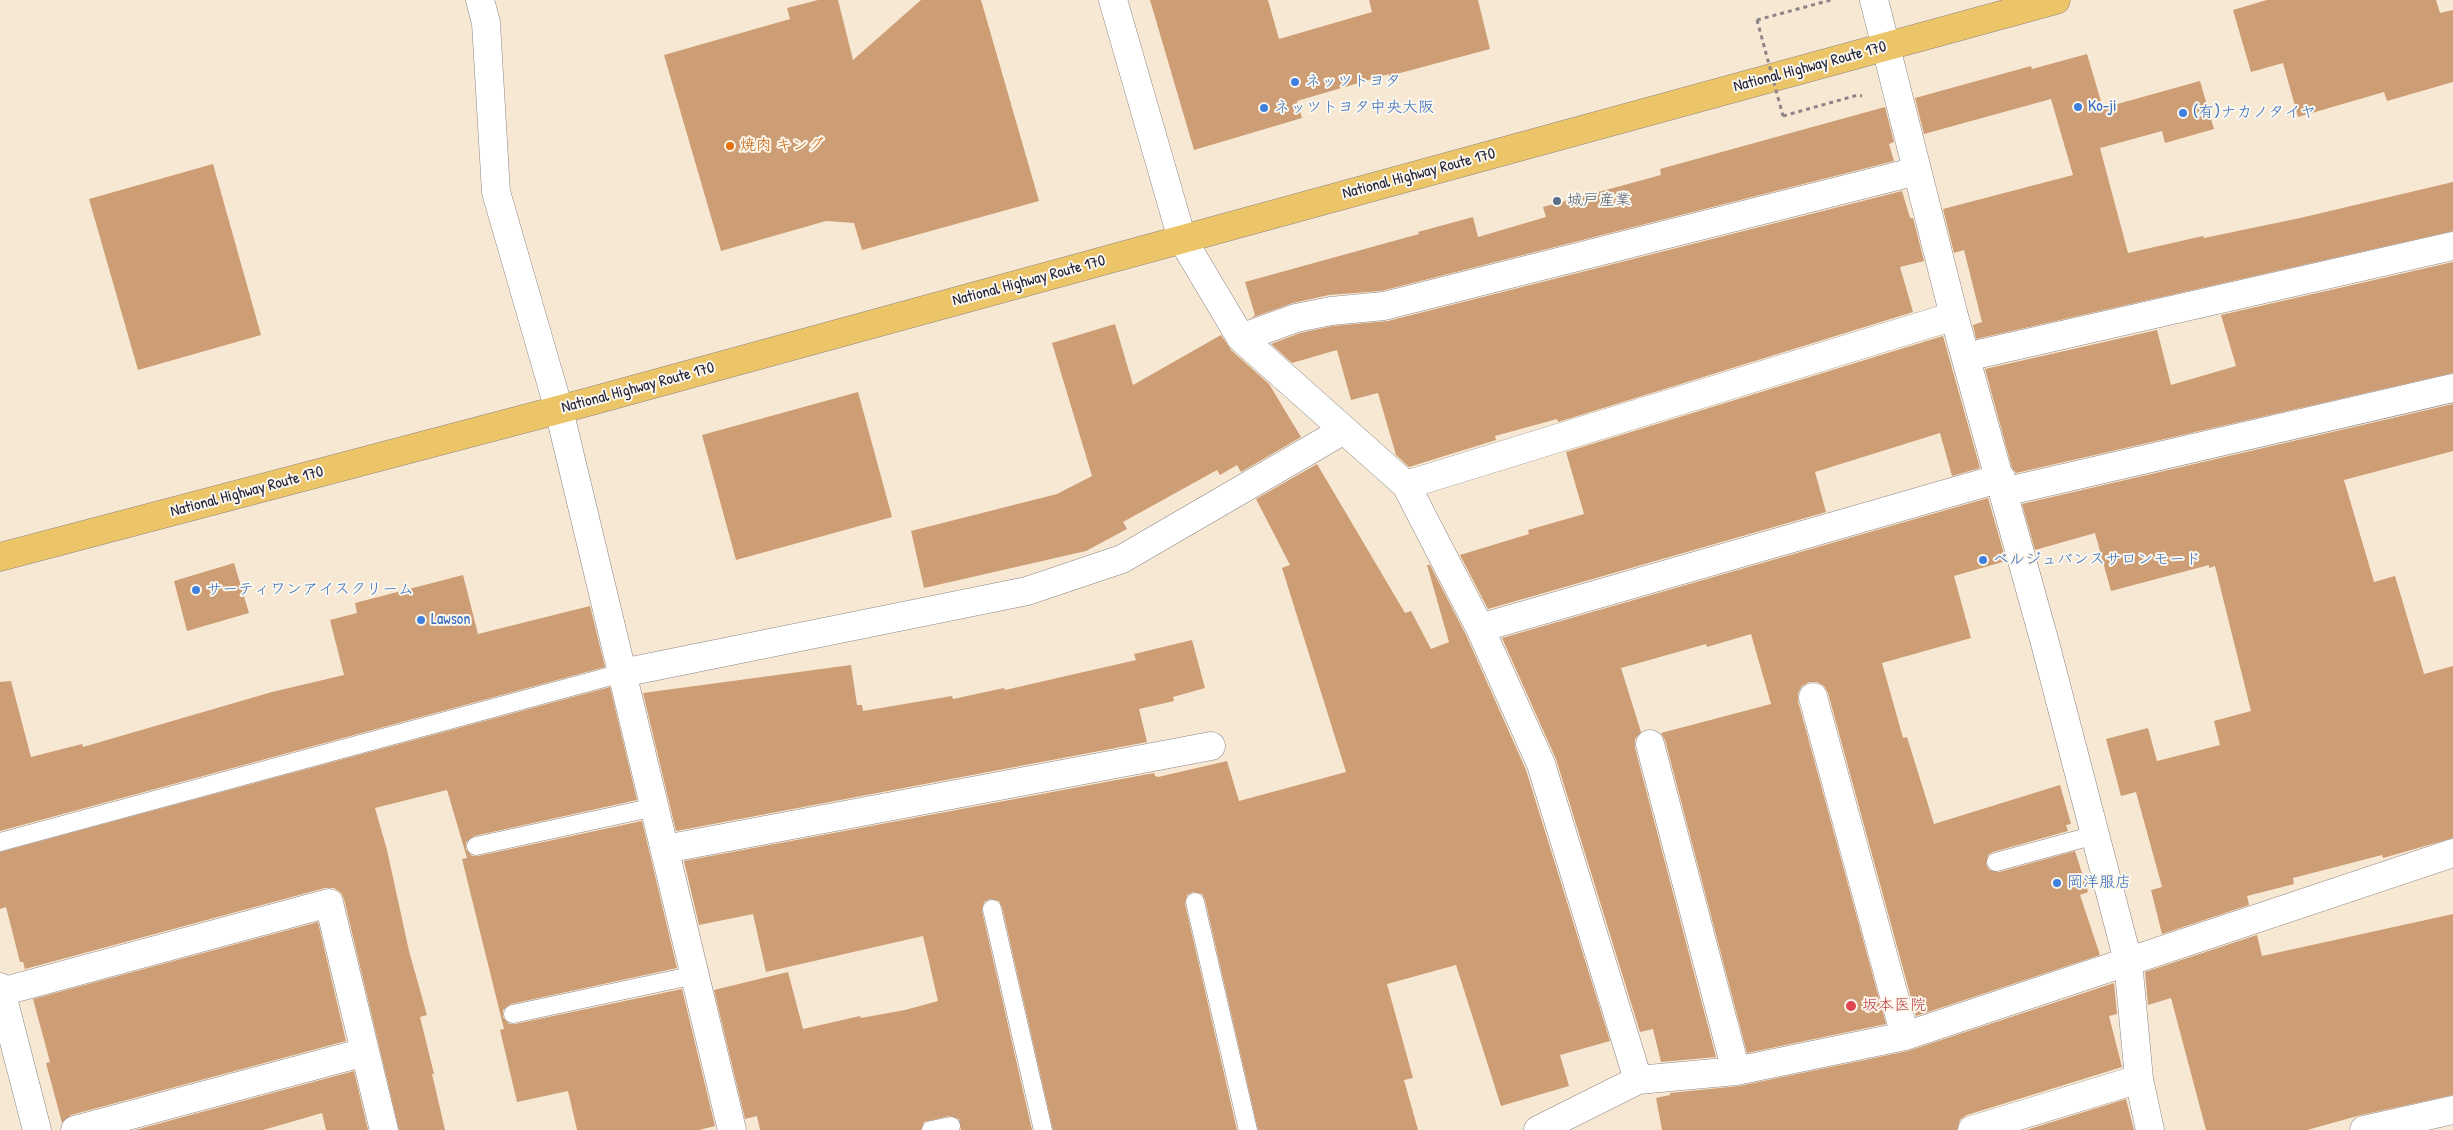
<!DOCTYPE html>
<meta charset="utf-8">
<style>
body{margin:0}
canvas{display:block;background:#f7e8d3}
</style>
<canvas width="2453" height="1130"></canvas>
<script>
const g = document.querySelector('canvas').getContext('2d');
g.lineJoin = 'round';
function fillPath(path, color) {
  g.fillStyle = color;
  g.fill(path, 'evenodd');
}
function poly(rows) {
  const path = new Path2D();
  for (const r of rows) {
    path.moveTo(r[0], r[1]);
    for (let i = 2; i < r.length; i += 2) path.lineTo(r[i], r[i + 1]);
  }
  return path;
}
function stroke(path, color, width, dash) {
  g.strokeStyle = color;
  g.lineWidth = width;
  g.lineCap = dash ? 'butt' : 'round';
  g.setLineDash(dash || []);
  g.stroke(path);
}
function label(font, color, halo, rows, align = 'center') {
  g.font = font + ' "Patrick Hand","Klee One",sans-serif';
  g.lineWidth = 4;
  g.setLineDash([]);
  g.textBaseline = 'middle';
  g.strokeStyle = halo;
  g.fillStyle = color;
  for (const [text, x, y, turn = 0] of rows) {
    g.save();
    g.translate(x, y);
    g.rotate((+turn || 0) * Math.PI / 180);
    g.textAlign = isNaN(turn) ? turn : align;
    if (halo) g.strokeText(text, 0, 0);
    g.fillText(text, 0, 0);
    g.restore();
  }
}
fillPath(poly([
 [818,0,838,0,853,60,921,0,981,0,1039,201,862,250,854,223,826,221,721,251,664,55,790,19,787,8],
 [1150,0,1268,0,1279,39,1372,12,1369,0,1478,0,1490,49,1389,76,1389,74,1297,101,1302,118,1194,150],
 [2267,0,2436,0,2440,13,2453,10,2453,82,2387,101,2384,92,2298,117,2283,63,2251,72,2233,10],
 [2087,54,2103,108,2200,81,2214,129,2165,143,2162,131,2100,148,2128,253,2203,236,2204,238,2300,218,2453,182,2453,231,1976,339,1973,325,1982,322,1964,250,1954,253,1943,209,2073,175,2051,99,1924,134,1915,98,2031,66,2032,69],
 [1885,107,1894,142,1889,144,1894,161,1381,291,1329,295,1293,303,1251,318,1255,315,1245,282,1419,234,1418,232,1473,217,1478,237,1546,217,1543,207,1661,175,1660,169],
 [213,164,261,335,138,370,89,199],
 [1902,191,1910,218,1913,218,1924,261,1900,267,1913,312,1558,422,1557,419,1495,436,1496,440,1409,467,1396,455,1378,393,1351,400,1337,350,1292,363,1271,344,1300,333,1333,326,1388,321],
 [2453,262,2453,373,2016,473,2012,468,1985,369,2157,330,2171,385,2236,366,2221,315],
 [1115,324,1133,385,1221,335,1231,350,1269,384,1301,437,1241,472,1237,465,1220,475,1217,470,1123,522,1127,529,1086,551,924,588,911,531,1057,494,1092,476,1052,343],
 [1943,336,1980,468,1952,476,1940,433,1815,472,1826,512,1488,609,1460,555,1529,534,1528,530,1584,514,1566,452],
 [858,392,892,517,736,560,702,435],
 [2453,404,2453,451,2344,480,2374,582,2395,576,2424,674,2453,666,2453,838,2383,858,2382,855,2293,878,2294,884,2247,896,2249,905,2162,934,2151,890,2162,887,2136,792,2121,796,2106,739,2148,728,2157,761,2220,745,2214,721,2251,711,2215,566,2209,568,2209,565,2111,591,2095,533,2035,550,2022,504],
 [1317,464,1405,613,1411,611,1431,649,1449,642,1427,565,1430,565,1466,635,1526,770,1610,1041,1560,1055,1569,1086,1501,1106,1456,965,1387,984,1413,1078,1404,1080,1418,1130,1258,1130,1205,900,1202,894,1193,892,1187,895,1185,904,1237,1130,1053,1130,1002,907,999,901,990,899,984,902,982,911,1032,1130,961,1130,959,1119,949,1116,924,1122,921,1130,760,1130,757,1116,745,1119,714,990,788,972,803,1029,860,1016,861,1018,905,1010,938,1001,923,936,766,972,753,914,699,925,684,861,1154,773,1155,776,1158,777,1227,761,1239,801,1346,772,1282,568,1290,565,1256,499],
 [1988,498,2006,561,1954,576,1971,638,1882,663,1903,738,1907,737,1934,824,2060,785,2071,824,2066,825,2068,831,1993,852,1988,855,1986,864,1989,870,1999,872,2075,851,2088,892,2080,895,2100,955,1916,1016,1828,693,1824,686,1817,682,1809,682,1802,686,1798,693,1798,701,1886,1024,1747,1053,1665,740,1661,733,1771,704,1751,634,1707,647,1706,644,1621,668,1641,732,1635,739,1635,748,1716,1057,1661,1062,1653,1029,1640,1032,1556,759,1502,638],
 [234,563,249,613,187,631,174,581],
 [463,575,478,634,590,606,605,667,0,831,0,682,11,681,31,757,82,744,83,747,272,692,344,675,330,620,357,613,355,603],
 [1192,640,1205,688,1173,697,1174,701,1139,709,1147,742,676,831,643,693,851,665,857,705,862,705,863,711,952,696,953,699,1004,688,1005,690,1136,660,1134,654],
 [610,687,637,800,474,836,466,842,466,849,472,856,478,856,642,821,677,968,511,1004,503,1010,503,1017,509,1024,515,1024,682,989,715,1126,699,1130,577,1130,568,1091,517,1102,500,1030,504,1029,462,859,467,858,447,790,375,808,387,850,409,951,427,1015,420,1017,434,1074,432,1074,445,1130,399,1130,344,899,341,893,334,888,325,888,25,969,23,962,20,962,6,907,0,909,0,852],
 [2453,914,2453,1095,2361,1115,2307,1130,2206,1130,2171,998,2148,1005,2145,972,2257,935,2262,956],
 [318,922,346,1041,71,1115,62,1123,46,1063,50,1062,33,999],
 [2114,983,2117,1014,2109,1016,2122,1067,1967,1115,1960,1120,1957,1130,1662,1130,1656,1098,1670,1095,1670,1093,1739,1086,1908,1051],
 [354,1071,368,1130,326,1130,322,1113,263,1130,135,1130],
 [2126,1099,2134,1130,2026,1130]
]), '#cd9d75');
const service = poly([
 [0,842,622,673],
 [476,846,655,807],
 [1996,862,2095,835],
 [1195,902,1248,1130],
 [992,909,1043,1130],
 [513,1014,695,975],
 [931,1130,951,1126]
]);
const minor = poly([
 [480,0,486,23,496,192,559,410,732,1130],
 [1113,0,1182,239,1241,338,1406,485,1480,628,1541,764,1638,1080],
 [1874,0,1954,316,2045,643,2128,961,2139,1079,2150,1130],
 [1241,338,1296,318,1331,311,1384,306,1917,171],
 [1966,357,2453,246],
 [1406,485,1954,316],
 [2004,492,2453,388],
 [1480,628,2001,478],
 [622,673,1027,591,1122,559,1344,430],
 [1813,697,1905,1036],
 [1650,744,1736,1071],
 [665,849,1211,746],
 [0,987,37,1130],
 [1,992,329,903,384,1130],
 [75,1130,365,1052],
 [1538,1130,1638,1080,1736,1071,1905,1036,2453,853],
 [1972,1130,2139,1079],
 [2364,1130,2453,1110]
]);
const trunk = poly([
 [0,557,588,402,2056,0]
]);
stroke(service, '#8c8587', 19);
stroke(minor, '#8c8587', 29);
stroke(trunk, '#8c8587', 29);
stroke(poly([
 [1757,20,1831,0],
 [1783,116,1858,95,1862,96]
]), '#8c8587', 3, [4, 4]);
stroke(service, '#fff', 18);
stroke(minor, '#fff', 28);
stroke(trunk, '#edc569', 28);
stroke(poly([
 [1757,20,1783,116]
]), '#8c8587', 3, [4, 4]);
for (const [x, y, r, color] of [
 [1295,82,5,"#3f7fe0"],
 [2078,107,5,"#3f7fe0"],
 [1264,108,5,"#3f7fe0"],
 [2183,113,5,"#3f7fe0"],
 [730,146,5,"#e8710a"],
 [1557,201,5,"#5c6f8a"],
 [1983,560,5,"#3f7fe0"],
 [196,590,5,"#3f7fe0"],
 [421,620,5,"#3f7fe0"],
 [2057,883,5,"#3f7fe0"],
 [1851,1006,6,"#e0444e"]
]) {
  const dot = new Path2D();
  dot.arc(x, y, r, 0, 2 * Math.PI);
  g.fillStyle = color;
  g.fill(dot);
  stroke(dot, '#fbf7ec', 2);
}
label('16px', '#22223b', '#fbf7ec', [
 ["National Highway Route 170",1810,67,-15],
 ["National Highway Route 170",1419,174,-15],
 ["National Highway Route 170",1029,281,-15],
 ["National Highway Route 170",638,388,-15],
 ["National Highway Route 170",247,492,-15]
]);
label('16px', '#366cbe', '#fbf7ec', [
 ["ネッツトヨタ",1305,82],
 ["Ko-ji",2088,107],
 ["ネッツトヨタ中央大阪",1274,108],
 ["(有)ナカノタイヤ",2193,113],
 ["ベルジュバンスサロンモード",1993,560],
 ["サーティワンアイスクリーム",206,590],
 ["Lawson",431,620],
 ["岡洋服店",2067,883]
], 'left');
label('16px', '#c56008', '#fbf7ec', [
 ["焼肉 キング",740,146]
], 'left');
label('16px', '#4e5e75', '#fbf7ec', [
 ["城戸産業",1567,201]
], 'left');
label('16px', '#be3a42', '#fbf7ec', [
 ["坂本医院",1862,1006]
], 'left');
</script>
